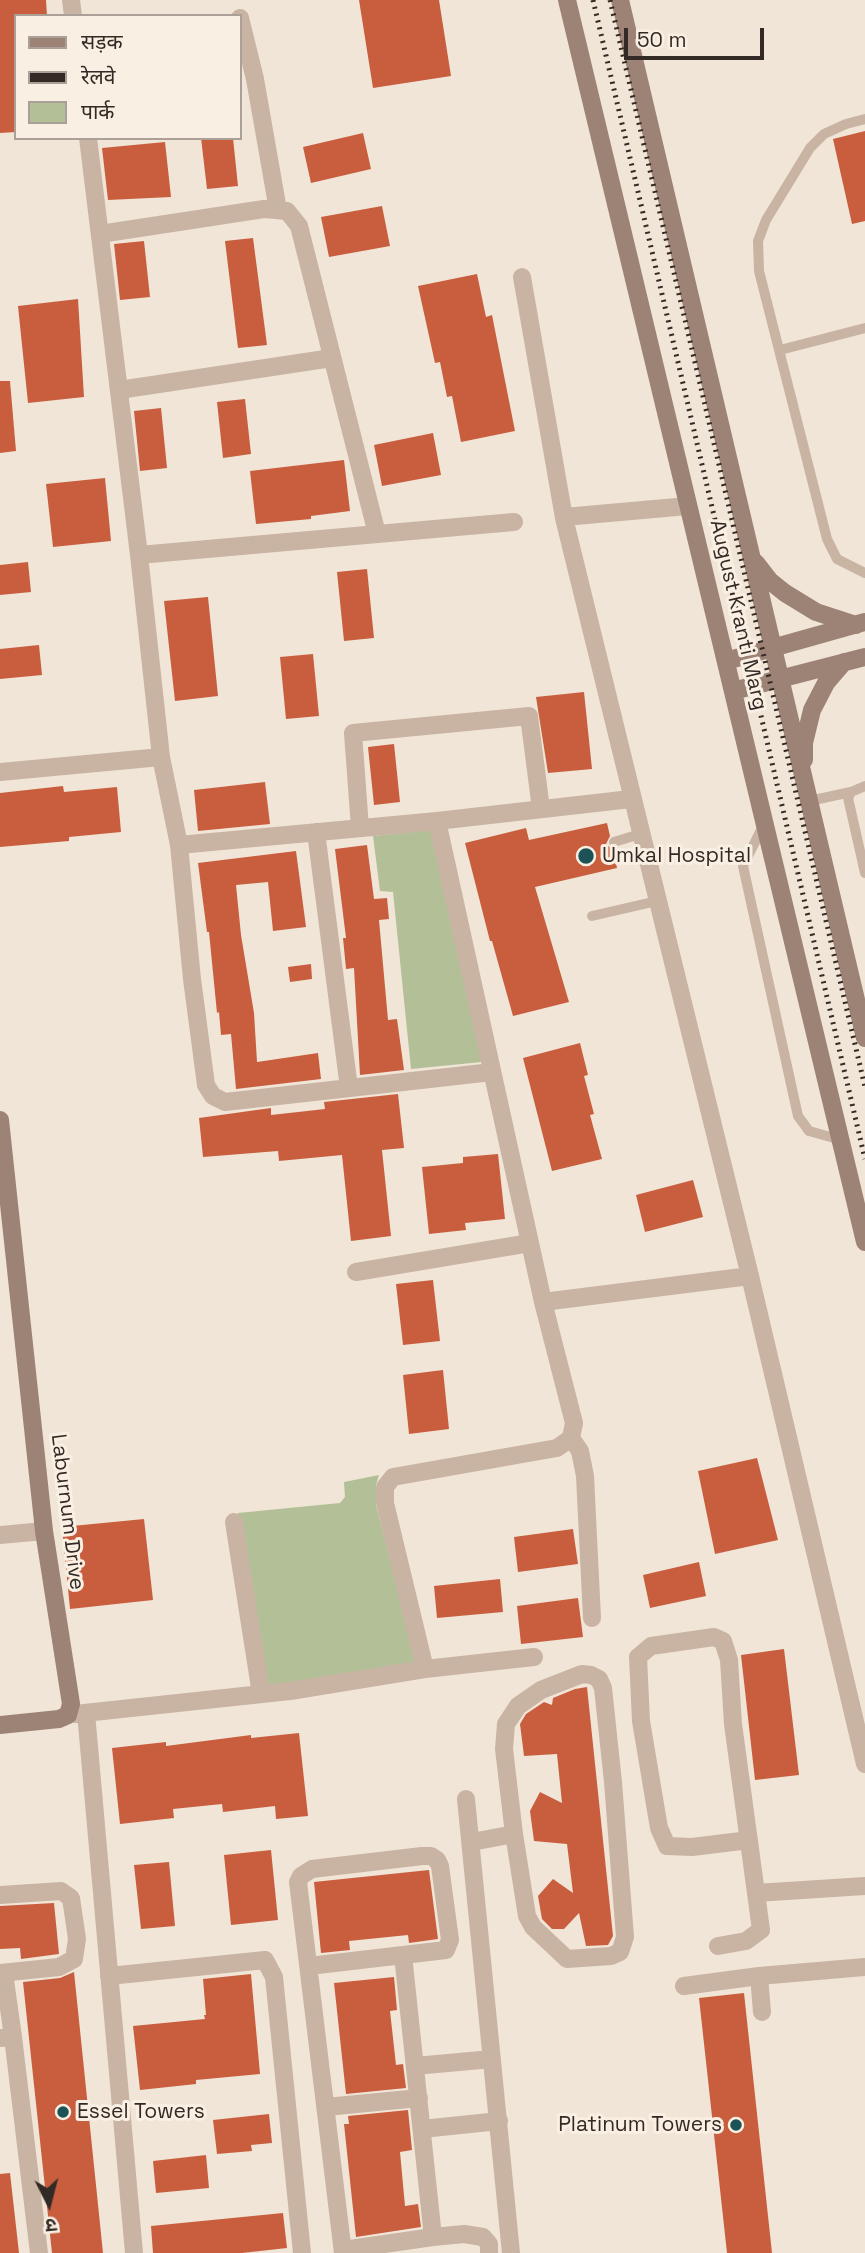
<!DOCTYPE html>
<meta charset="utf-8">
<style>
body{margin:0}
#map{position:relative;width:865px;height:2253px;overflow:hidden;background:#f1e5d7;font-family:"Space Grotesk","Noto Sans Devanagari",sans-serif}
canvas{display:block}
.legend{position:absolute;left:14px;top:14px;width:228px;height:126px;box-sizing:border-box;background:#f9efe3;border:2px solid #aaa097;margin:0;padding:9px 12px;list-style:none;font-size:21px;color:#342a25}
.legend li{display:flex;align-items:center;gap:14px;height:35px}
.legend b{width:35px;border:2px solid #aaa097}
.north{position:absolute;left:14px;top:2169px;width:70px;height:70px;-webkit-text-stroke:5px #f9efe3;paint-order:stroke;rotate:174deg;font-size:19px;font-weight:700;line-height:28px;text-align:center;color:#342a25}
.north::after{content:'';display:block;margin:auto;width:24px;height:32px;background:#342a25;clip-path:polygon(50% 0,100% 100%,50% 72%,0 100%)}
.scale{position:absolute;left:624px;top:28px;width:140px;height:32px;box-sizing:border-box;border:4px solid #342a25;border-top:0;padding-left:9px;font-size:21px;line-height:24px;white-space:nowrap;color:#342a25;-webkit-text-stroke:5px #f9efe3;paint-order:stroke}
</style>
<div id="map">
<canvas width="865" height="2253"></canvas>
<ul class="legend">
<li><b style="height:9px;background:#9d8375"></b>सड़क</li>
<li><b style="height:9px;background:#342a25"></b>रेलवे</li>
<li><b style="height:19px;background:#b3c097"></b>पार्क</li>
</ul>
<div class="north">उ</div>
<div class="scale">50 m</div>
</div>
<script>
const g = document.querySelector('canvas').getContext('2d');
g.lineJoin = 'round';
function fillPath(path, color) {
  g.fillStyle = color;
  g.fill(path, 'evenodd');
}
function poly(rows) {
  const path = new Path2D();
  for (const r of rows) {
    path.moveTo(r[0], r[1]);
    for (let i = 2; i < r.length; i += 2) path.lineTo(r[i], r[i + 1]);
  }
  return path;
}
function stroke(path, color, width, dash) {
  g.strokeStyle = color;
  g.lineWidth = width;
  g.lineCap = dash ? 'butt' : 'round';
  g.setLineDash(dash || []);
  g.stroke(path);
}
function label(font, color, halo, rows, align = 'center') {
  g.font = font + ' "Space Grotesk",sans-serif';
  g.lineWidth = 6;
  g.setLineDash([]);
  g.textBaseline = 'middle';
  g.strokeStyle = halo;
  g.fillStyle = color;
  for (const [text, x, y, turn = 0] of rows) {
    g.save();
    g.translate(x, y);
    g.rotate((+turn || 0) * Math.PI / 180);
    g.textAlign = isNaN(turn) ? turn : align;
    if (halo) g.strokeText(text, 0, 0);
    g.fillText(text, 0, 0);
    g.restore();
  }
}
fillPath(poly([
 [431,830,482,1062,411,1069,393,892,380,891,373,836],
 [379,1475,376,1485,376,1505,417,1664,266,1687,238,1513,340,1503,345,1497,344,1482]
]), '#b3c097');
fillPath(poly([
 [0,0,46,0,47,16,16,16,16,132,0,133],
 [359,0,439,0,451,76,373,88],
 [865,131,865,221,852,224,833,139],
 [363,133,371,169,311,183,303,147],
 [201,138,233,138,238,186,207,189],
 [165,142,171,197,108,200,102,148],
 [382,206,390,246,329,257,321,217],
 [253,238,267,345,238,348,225,241],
 [144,241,150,297,120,300,114,244],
 [477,274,486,317,492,315,515,431,461,442,452,396,447,397,440,362,435,363,418,286],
 [78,299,84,397,28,403,18,306],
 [0,381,10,381,16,451,0,453],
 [245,399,251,454,223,458,217,402],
 [161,408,167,468,140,471,134,411],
 [433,433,441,475,382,486,374,445],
 [344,460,350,511,311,516,311,519,256,524,250,471],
 [105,478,111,541,53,547,46,484],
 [28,562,31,592,0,595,0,565],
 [367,569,374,638,344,641,337,572],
 [208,597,218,696,175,701,164,601],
 [39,645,42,675,0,679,0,649],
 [313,654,319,716,286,719,280,657],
 [584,692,592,769,548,773,536,697],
 [394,744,400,802,374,805,368,747],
 [265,782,270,824,198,831,194,790],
 [63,786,64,792,117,787,121,832,69,837,69,841,0,847,0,793],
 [607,823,610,836,606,844,613,850,617,868,535,887,569,1002,513,1016,492,941,490,941,465,843,526,828,529,840],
 [367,845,374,899,387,898,389,919,379,920,388,1020,397,1019,404,1070,360,1075,354,968,346,969,343,938,346,938,335,849],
 [296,851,306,927,273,931,268,882,236,885,241,935,254,1013,257,1062,318,1053,321,1079,236,1089,231,1034,221,1035,219,1012,217,1013,209,932,207,932,198,863],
 [311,964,312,979,290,982,288,967],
 [580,1043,588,1075,584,1076,594,1114,590,1115,602,1159,552,1171,523,1058],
 [398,1094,404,1148,382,1150,391,1236,351,1241,342,1155,279,1161,278,1151,203,1157,199,1118,271,1108,271,1115,325,1109,324,1102],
 [498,1154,505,1219,465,1223,466,1230,429,1234,422,1167,463,1163,463,1157],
 [693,1180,703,1217,645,1232,636,1195],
 [433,1280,440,1341,403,1345,396,1284],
 [443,1370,449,1429,409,1434,403,1375],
 [757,1458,778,1540,715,1554,698,1471],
 [144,1519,153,1600,70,1609,62,1527],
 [573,1529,578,1564,518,1572,514,1537],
 [699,1562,706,1596,650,1608,643,1575],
 [500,1579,503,1612,437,1618,434,1586],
 [578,1598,583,1637,521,1644,517,1606],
 [784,1649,799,1775,755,1780,741,1655],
 [587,1687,613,1936,608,1945,586,1946,579,1913,564,1929,552,1929,542,1919,538,1896,553,1879,573,1893,567,1844,534,1841,530,1811,540,1792,562,1803,557,1754,524,1756,520,1724,526,1714,544,1702,552,1705,553,1698,575,1689],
 [299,1733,308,1816,276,1819,275,1806,223,1812,222,1804,173,1809,174,1818,120,1824,112,1748,166,1742,166,1746,251,1735,251,1738],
 [271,1850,278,1920,231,1925,224,1855],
 [169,1862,175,1926,141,1929,134,1865],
 [429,1870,438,1939,409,1943,408,1935,349,1941,350,1950,321,1953,314,1882],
 [54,1903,59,1954,21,1959,20,1948,0,1949,0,1906],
 [74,1972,103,2253,52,2253,23,1982,60,1978],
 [251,1974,260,2074,196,2080,196,2084,140,2090,133,2026,205,2019,204,2015,206,2015,203,1979],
 [394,1977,397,2010,390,2011,396,2065,403,2064,406,2088,346,2094,334,1983],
 [744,1993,772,2253,727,2253,699,1998],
 [408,2110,412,2150,400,2152,405,2206,418,2204,421,2227,356,2237,344,2124,349,2124,348,2116],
 [269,2114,272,2143,251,2145,252,2151,217,2154,213,2120],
 [206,2155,209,2188,156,2193,153,2161],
 [10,2173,19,2253,0,2253,0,2174],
 [283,2213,287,2248,242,2253,153,2253,151,2226]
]), '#c85e3e');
stroke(poly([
 [865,119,846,124,824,134,810,148,766,220,758,241,759,271,827,539,837,559,865,573],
 [780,350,865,328],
 [865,786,851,792,848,798,865,873],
 [809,801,851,792],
 [764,824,743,866,798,1116,809,1131,841,1140],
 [614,842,640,834],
 [592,916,657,901]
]), '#c9b4a3', 10);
stroke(poly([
 [71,0,73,16],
 [240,18,255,79,278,210],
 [88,138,139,555,161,757,179,845,192,979,206,1085,213,1096,225,1102,492,1072],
 [100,234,264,209,287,211,299,226,377,534],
 [522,277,564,518,750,1276,865,1764],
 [119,390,332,358],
 [564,517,688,506],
 [139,555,514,522],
 [0,772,161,757],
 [360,828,353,733,529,716,541,809],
 [316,832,349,1088],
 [179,845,437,821,631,799],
 [356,1272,530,1243],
 [543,1302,750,1276],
 [571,1438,580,1451,585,1476,592,1618],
 [234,1522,261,1694],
 [0,1535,44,1531],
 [425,1669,385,1503,385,1487,393,1477,557,1448,571,1438,574,1423,543,1302,437,821],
 [86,1713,134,2253],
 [75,1714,290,1691,425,1669,534,1657],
 [466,1799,511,2253],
 [749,1840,692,1847,667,1846,659,1828,641,1721,638,1657,651,1646,714,1637,723,1641,729,1660,733,1724,756,1893],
 [472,1842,514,1834,504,1749,506,1724,518,1706,541,1690,582,1674,591,1675,599,1679,603,1688,613,1782,625,1937,620,1952,611,1956,567,1959,533,1927,527,1916,514,1834],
 [0,1895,61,1891,71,1898,77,1939,74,1959,59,1967,0,1973],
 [718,1946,746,1941,761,1930,756,1893,865,1886],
 [309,1966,446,1950,450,1940,440,1866,437,1860,431,1856,422,1856,312,1869,301,1876,298,1882,343,2253],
 [109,1976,265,1960,274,1977,302,2253],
 [684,1986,759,1976],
 [762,2012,759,1976,865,1967],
 [13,2037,39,2253],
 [0,2038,13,2037,4,1973],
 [415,2066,492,2059],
 [326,2107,419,2098],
 [422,2129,499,2121],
 [433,2237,464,2234,483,2237,489,2244,489,2253],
 [343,2250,433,2237,403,1955]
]), '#c9b4a3', 18);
stroke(poly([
 [567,0,865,1242],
 [620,0,865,1038],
 [756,563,770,581,785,593,816,612,856,625],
 [726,661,865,622],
 [733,691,865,657],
 [804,760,804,743,812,710,826,683,844,662],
 [0,1120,44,1531,71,1704,68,1715,59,1719,0,1725]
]), '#9d8375', 18);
stroke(poly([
 [593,0,865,1159],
 [610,0,865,1087]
]), '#342a25', 5, [2, 5]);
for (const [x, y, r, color] of [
 [586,856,9,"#1b5356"],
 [63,2112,7,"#1b5356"],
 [736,2125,7,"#1b5356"]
]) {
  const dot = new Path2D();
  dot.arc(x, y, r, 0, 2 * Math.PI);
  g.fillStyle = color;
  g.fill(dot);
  stroke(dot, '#f9efe3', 2.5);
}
label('21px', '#342a25', '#f9efe3', [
 ["August Kranti Marg",738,615,77],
 ["Laburnum Drive",67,1512,83]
]);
label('21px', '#342a25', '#f9efe3', [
 ["Umkal Hospital",602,856],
 ["Essel Towers",77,2112],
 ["Platinum Towers",722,2125,"right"]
], 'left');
</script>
